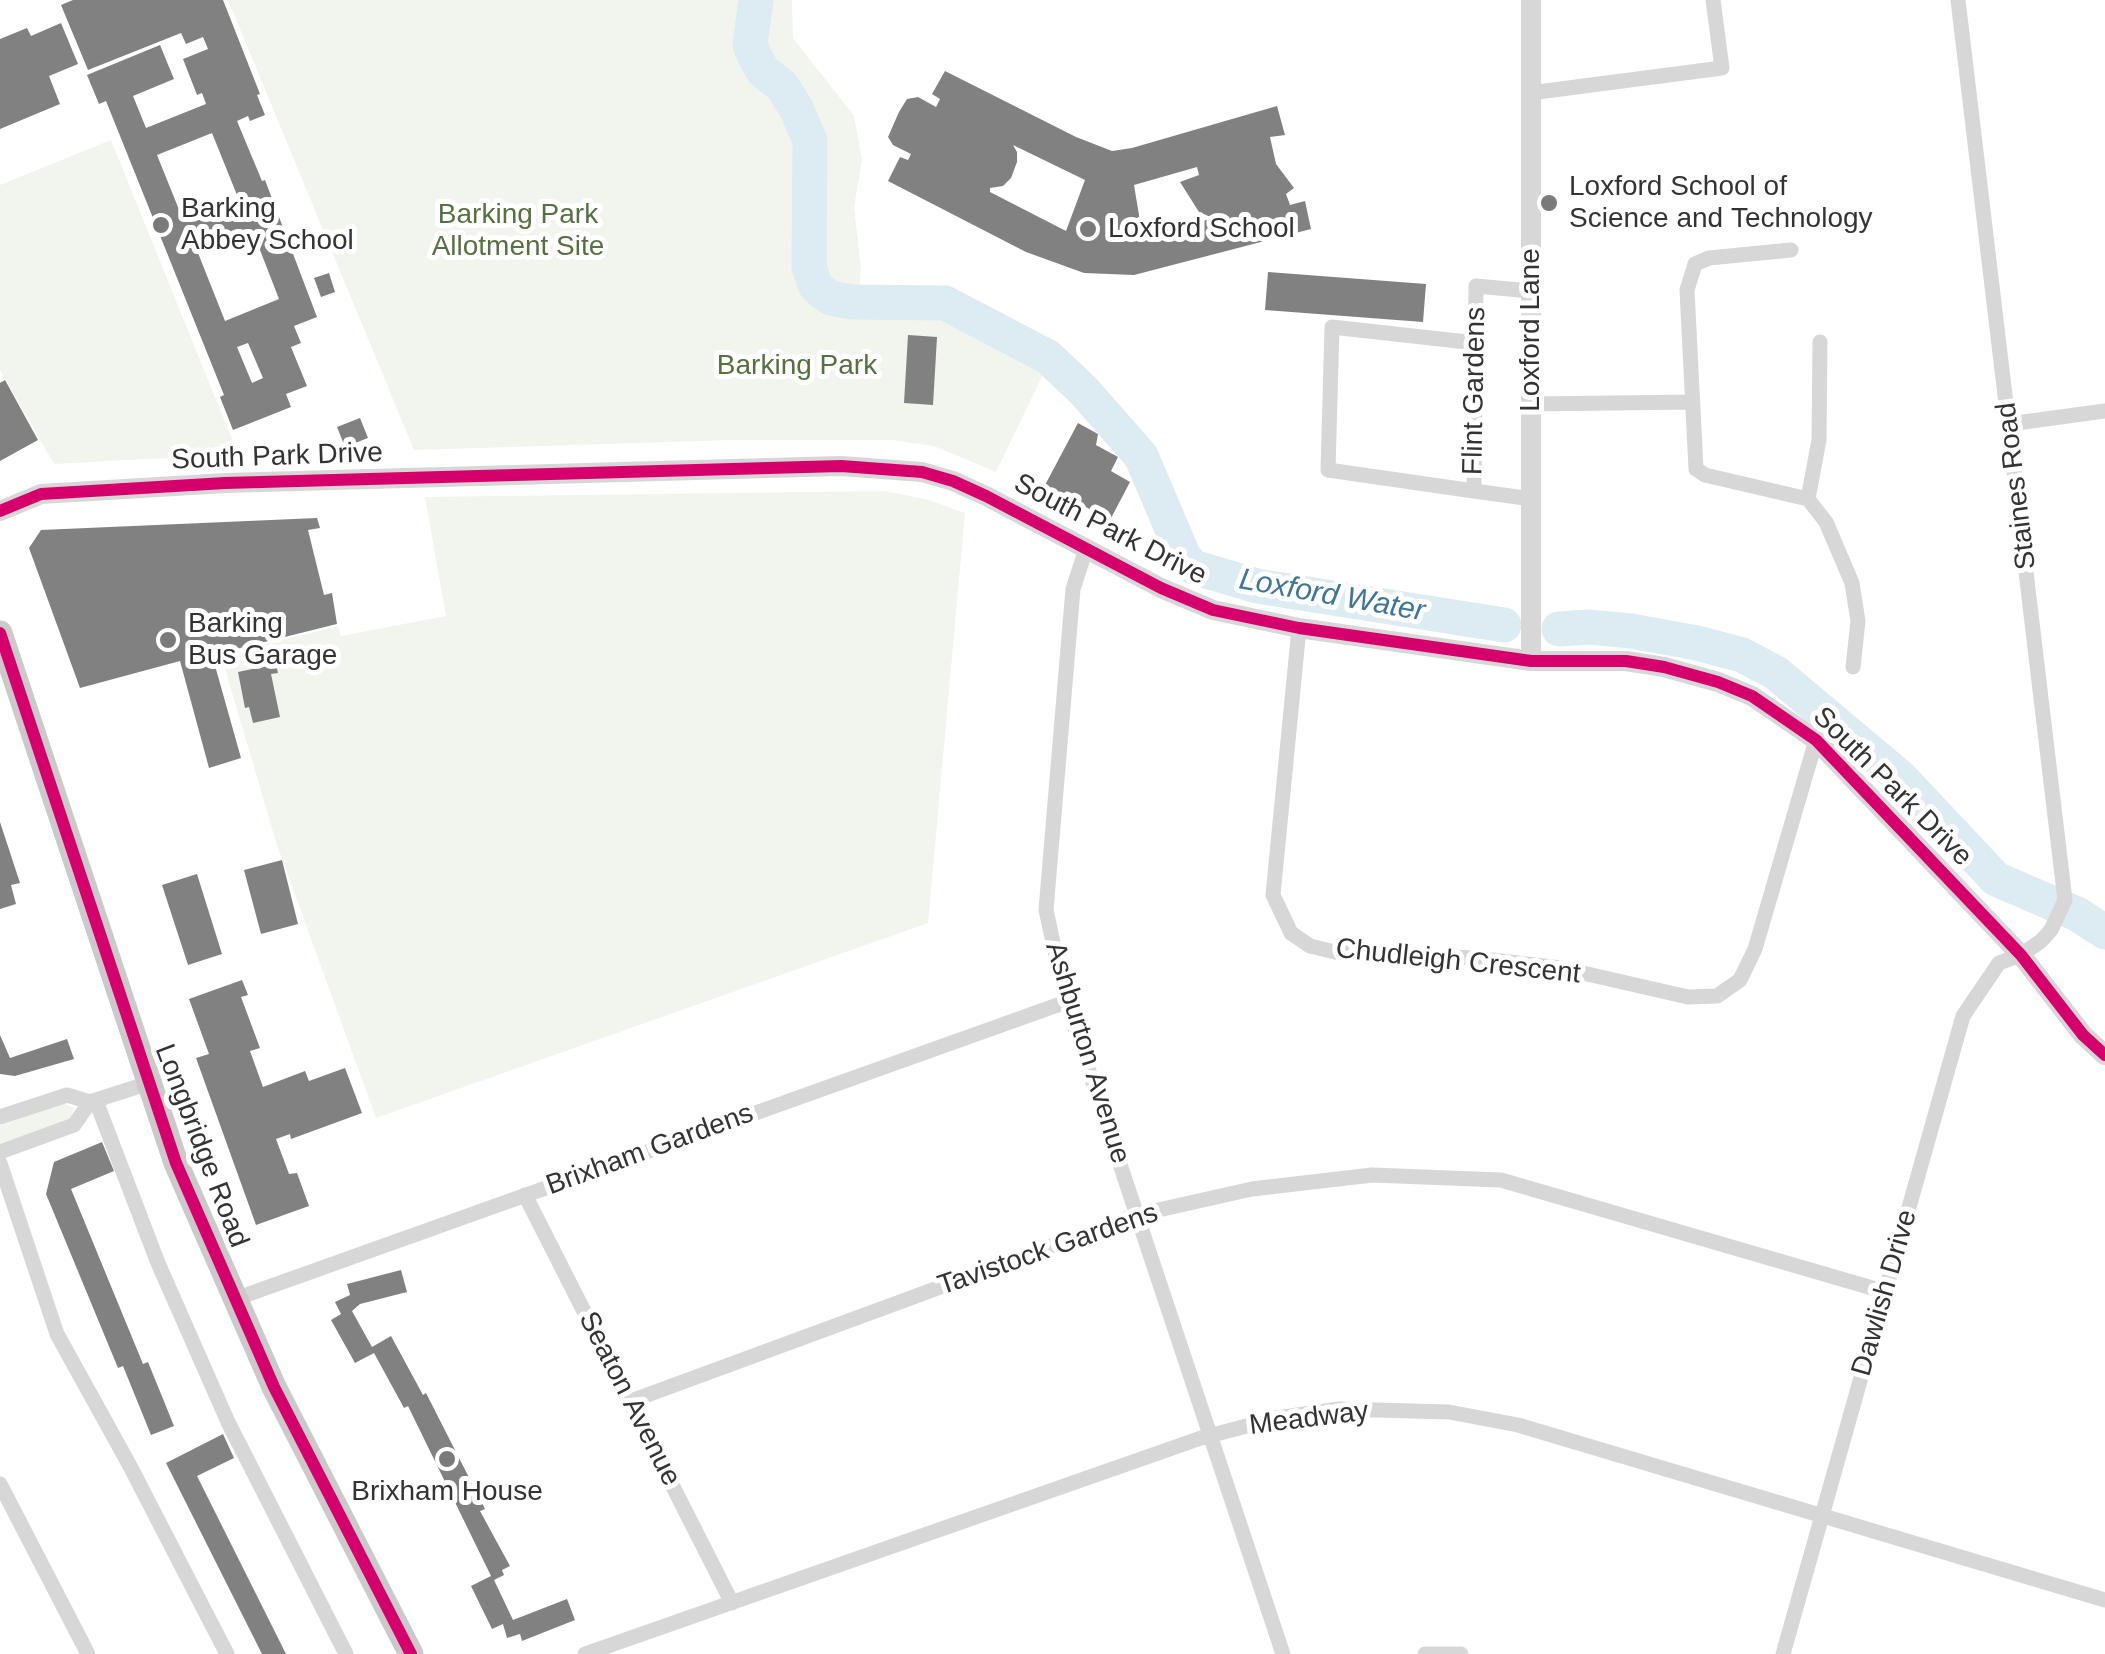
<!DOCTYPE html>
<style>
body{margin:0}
canvas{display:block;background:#fff}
</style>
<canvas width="2105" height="1654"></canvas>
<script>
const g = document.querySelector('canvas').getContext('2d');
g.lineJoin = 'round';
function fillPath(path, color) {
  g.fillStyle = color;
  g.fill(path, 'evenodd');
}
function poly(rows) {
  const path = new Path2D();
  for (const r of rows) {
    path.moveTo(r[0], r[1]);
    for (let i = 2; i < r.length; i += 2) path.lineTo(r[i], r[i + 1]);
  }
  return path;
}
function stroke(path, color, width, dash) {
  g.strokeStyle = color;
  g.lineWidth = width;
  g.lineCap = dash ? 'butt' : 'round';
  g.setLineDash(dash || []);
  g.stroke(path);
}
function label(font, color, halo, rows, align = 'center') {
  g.font = font + ' Helvetica,sans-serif';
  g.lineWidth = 10;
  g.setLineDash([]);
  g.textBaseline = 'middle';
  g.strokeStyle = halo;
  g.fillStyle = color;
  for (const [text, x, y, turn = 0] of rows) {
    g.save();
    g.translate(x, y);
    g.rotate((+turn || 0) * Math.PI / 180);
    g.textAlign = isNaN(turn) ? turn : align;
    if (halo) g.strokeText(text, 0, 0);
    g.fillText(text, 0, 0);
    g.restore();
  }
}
fillPath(poly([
 [228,0,750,0,745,27,748,57,758,73,780,92,804,139,804,265,808,277,820,297,847,306,945,308,1005,343,1048,364,996,472,934,446,891,440,732,440,414,450],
 [766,0,792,0,793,38,854,116,862,160,854,207,861,268,859,291,834,288,822,275,817,128,801,97,762,50,760,38],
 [111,140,238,454,54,464,0,370,0,185],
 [885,491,929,500,965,513,928,923,376,1118,277,845,221,655,338,626,341,636,446,616,425,497],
 [63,1103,74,1108,70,1120,0,1144,0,1126]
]), '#f1f5ed');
stroke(poly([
 [756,0,750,45,755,57,763,71,782,86,796,108,810,141,809,267,815,285,822,292,831,298,852,302,945,303,1048,357,1083,390,1141,456,1184,557,1193,567,1257,586,1504,625],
 [1559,629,1588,627,1631,631,1697,643,1742,655,1776,673,1901,778,1996,879,2077,914,2105,932]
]), '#ddebf3', 35);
fillPath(poly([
 [73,0,223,0,260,94,257,95,265,115,250,121,248,116,237,121,262,181,265,180,317,317,294,326,301,343,291,347,307,386,286,394,291,407,233,430,220,397,224,395,106,101,99,104,87,75,160,45,174,79,133,96,146,128,206,104,202,93,197,95,183,59,208,49,203,37,186,44,181,33,88,70,61,5],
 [212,133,239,200,184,222,157,155],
 [253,232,279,299,225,321,198,253],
 [248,343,263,378,252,383,237,347],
 [61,23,78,64,49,76,60,104,0,129,0,39,27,28,31,36],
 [945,71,1076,137,1112,151,1132,148,1277,106,1285,135,1270,137,1276,164,1294,188,1286,194,1290,205,1305,201,1311,229,1134,275,1084,273,1026,252,888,181,900,157,908,160,911,154,893,145,888,137,899,112,907,99,918,97,936,107,940,99,932,94],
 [1013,145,1085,180,1066,231,990,192,990,188,1003,186,1011,178,1017,162,1017,152],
 [1197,167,1199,175,1180,182,1199,212,1213,218,1143,239,1134,185],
 [1268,272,1426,284,1423,322,1265,310],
 [329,273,335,292,321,297,314,278],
 [908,335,937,337,933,405,904,403],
 [5,380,38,440,0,461,0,383],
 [360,418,368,438,345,447,337,427],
 [1078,423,1098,434,1096,445,1118,457,1111,471,1130,482,1110,520,1045,485],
 [317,518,320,528,308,530,324,595,332,593,337,624,212,655,241,758,209,768,180,661,80,688,29,548,41,530],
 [276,664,278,673,271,674,280,717,253,723,249,707,245,708,238,672],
 [0,822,20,883,11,885,16,904,0,909],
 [282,860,298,924,261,934,244,870],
 [197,874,222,954,188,965,162,885],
 [242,980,248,995,241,997,260,1048,250,1051,263,1087,305,1071,309,1081,345,1068,362,1113,291,1139,290,1134,276,1139,289,1174,297,1173,309,1206,256,1225,196,1058,209,1054,189,999],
 [0,1035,10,1058,67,1039,74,1059,15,1076,0,1074],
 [102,1142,114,1171,71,1189,143,1364,148,1362,174,1426,151,1435,123,1366,118,1368,46,1194,54,1162],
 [401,1270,407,1292,360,1304,352,1311,372,1347,391,1336,423,1395,426,1393,485,1509,480,1511,510,1566,502,1570,504,1575,494,1580,513,1620,567,1599,575,1620,522,1641,520,1634,507,1638,503,1624,492,1629,471,1586,491,1576,408,1406,404,1408,374,1353,355,1363,331,1320,341,1314,335,1302,350,1295,347,1284],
 [223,1434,234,1458,197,1476,286,1654,262,1654,166,1463]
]), '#818181');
stroke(poly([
 [1530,93,1722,68,1713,0],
 [1791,250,1709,258,1695,264,1687,290,1696,469,1705,475,1808,499,1826,522,1852,583,1858,621,1853,667],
 [1531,291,1476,286,1474,491,1532,499],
 [1532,404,1692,402],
 [2009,424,2105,411],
 [1474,491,1328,470,1332,327,1476,343],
 [1808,499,1819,440,1820,342],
 [1086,549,1073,589,1046,910,1066,1002,1283,1654],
 [1299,628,1273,895,1291,933,1310,946,1335,952,1475,958,1561,968,1688,997,1717,996,1740,980,1755,949,1816,740],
 [96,1101,158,1263,228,1422,346,1654],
 [90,1102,149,1083],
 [0,1117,67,1095,90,1102,74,1125,0,1152],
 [0,1163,57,1334,130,1466,227,1654],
 [525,1195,732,1603],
 [235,1299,1066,1002],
 [631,1401,1136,1215,1252,1189,1372,1175,1501,1180,1886,1292],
 [0,1484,88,1654],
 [585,1654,1201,1438,1277,1418,1339,1409,1449,1412,1518,1425,2105,1600],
 [1425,1654,1461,1654],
 [1783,1654,1963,1016,1999,963,2021,955,2041,941,2051,930,2065,900,1958,0]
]), '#d7d7d7', 15);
stroke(poly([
 [0,511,41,494,225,483,841,466,922,472,953,481,986,496,1161,588,1213,610,1299,628,1531,661,1626,661,1664,667,1718,682,1752,696,1816,740,2021,955,2083,1035,2105,1055],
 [1531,661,1531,0]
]), '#d7d7d7', 20);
stroke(poly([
 [0,633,176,1163,274,1387,411,1654]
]), '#cacaca', 25);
stroke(poly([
 [0,511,41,494,225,483,841,466,922,472,953,481,986,496,1161,588,1213,610,1299,628,1531,661,1626,661,1664,667,1718,682,1752,696,1816,740,2021,955,2083,1035,2105,1055],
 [0,633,176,1163,274,1387,411,1654]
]), '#d6006c', 12);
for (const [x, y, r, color] of [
 [1549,203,10,"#7a7a7a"],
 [161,225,10,"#7a7a7a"],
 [1088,229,10,"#7a7a7a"],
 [168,640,10,"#7a7a7a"],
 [447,1459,10,"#7a7a7a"]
]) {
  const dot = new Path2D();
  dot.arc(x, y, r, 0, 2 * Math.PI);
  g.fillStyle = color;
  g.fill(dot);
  stroke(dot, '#fff', 4);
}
label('28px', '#333', '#fff', [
 ["Loxford School of",1569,187],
 ["Science and Technology",1569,219],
 ["Barking",181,209],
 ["Abbey School",181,241],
 ["Loxford School",1108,229],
 ["Barking",188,624],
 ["Bus Garage",188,656],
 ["Brixham House",447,1492,"center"]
], 'left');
label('28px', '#56703f', '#fff', [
 ["Barking Park",518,215],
 ["Allotment Site",518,247],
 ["Barking Park",797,366]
]);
label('28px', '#333', '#fff', [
 ["Loxford Lane",1531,330,-90],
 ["Flint Gardens",1475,391,-89],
 ["South Park Drive",277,457,-2],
 ["Staines Road",2017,486,-97],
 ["South Park Drive",1110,530,27],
 ["South Park Drive",1892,787,45],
 ["Chudleigh Crescent",1458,962,6],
 ["Ashburton Avenue",1087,1053,73],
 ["Longbridge Road",201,1146,69],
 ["Brixham Gardens",650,1150,-20],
 ["Tavistock Gardens",1048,1250,-19],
 ["Dawlish Drive",1885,1293,-74],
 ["Seaton Avenue",629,1399,63],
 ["Meadway",1309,1419,-7]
]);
label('italic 30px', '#3f7597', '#fff', [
 ["Loxford Water",1332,596,10]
]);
</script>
